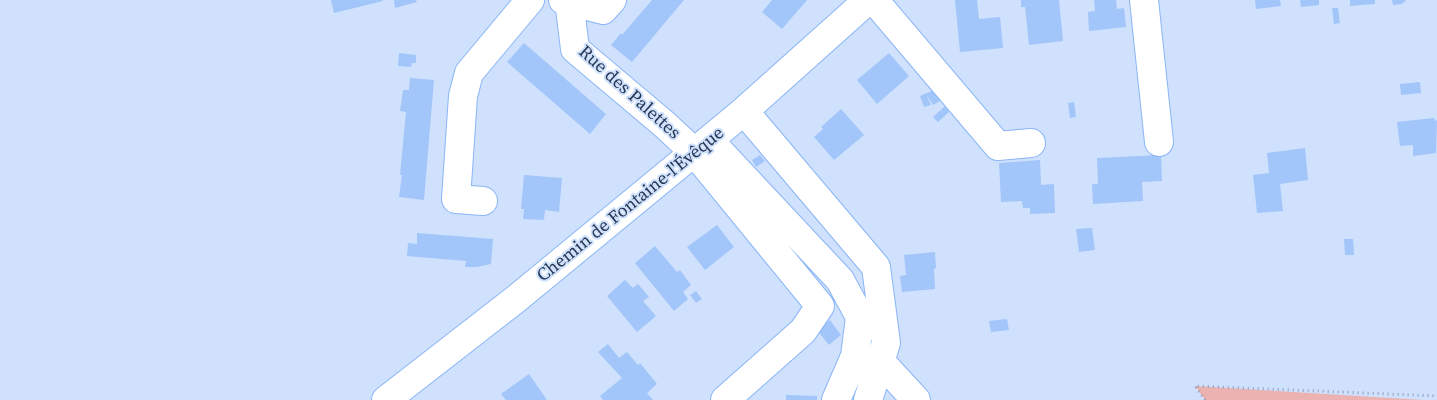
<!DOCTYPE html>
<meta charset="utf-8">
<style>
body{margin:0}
canvas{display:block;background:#cfe1fc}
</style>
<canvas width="1437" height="400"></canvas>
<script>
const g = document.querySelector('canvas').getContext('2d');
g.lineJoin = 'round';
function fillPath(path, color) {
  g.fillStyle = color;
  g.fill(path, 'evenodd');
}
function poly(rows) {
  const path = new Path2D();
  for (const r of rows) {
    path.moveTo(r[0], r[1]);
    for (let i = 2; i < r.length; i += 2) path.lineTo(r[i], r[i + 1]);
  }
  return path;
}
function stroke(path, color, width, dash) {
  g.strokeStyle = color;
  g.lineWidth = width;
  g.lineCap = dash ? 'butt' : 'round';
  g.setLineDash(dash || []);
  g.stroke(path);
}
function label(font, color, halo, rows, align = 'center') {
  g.font = font + ' "Source Serif 4",serif';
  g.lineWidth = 4;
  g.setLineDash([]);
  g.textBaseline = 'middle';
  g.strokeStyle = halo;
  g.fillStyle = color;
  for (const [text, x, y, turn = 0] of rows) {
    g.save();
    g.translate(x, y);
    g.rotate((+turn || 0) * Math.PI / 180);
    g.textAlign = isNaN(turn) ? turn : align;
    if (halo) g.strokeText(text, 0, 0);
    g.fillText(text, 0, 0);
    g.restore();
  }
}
fillPath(poly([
 [1195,386,1424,400,1205,400]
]), '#ecb2b2');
fillPath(poly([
 [331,0,382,0,383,1,334,13],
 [394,0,416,0,417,2,395,8],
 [652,0,684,0,632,62,611,45,621,33,622,35],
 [772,0,807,0,782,29,762,12],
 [955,0,977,0,979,19,1000,17,1003,48,960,52],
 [1021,0,1059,0,1063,41,1029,45,1025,7,1021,7],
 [1094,0,1116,0,1117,9,1124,8,1126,27,1089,31,1088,12,1095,11],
 [1255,0,1280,0,1281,6,1256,9],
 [1300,0,1319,0,1319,5,1301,7],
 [1350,0,1375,0,1375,4,1350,6],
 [1392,0,1406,0,1402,4,1393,5],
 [1332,8,1338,8,1340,23,1334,24],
 [524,43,606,114,590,134,507,62],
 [399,53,416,55,416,63,412,63,411,67,398,66],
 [889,53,909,76,877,104,857,80],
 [410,78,434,80,424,200,399,197,402,175,400,175,406,112,400,111,403,90,409,90],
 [1420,82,1421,93,1401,95,1400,84],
 [934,90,940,101,933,105,926,94,931,105,924,107,920,96],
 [1074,102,1076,117,1070,118,1068,103],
 [945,106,949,112,938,122,933,117],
 [841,109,864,135,834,160,814,137,823,129,821,127],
 [1434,118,1435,121,1437,120,1436,153,1413,156,1413,145,1400,146,1397,122],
 [1305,148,1308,180,1280,184,1283,211,1257,213,1253,175,1269,173,1267,153],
 [760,155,765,161,756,167,752,160],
 [1161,155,1162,181,1142,182,1143,201,1093,204,1092,184,1098,184,1097,158],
 [1040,160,1041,185,1054,184,1055,213,1030,214,1030,208,1023,208,1022,201,1001,202,999,163],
 [524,175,562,178,559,212,545,210,544,220,523,219,524,209,521,209],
 [717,225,734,247,705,270,687,247],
 [1092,228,1095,250,1079,252,1076,229],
 [417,233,493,239,491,264,477,267,465,267,466,261,407,256,408,243,417,244],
 [1344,239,1353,239,1354,255,1345,255],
 [655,246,677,272,680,270,691,285,683,292,688,299,674,311,635,263],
 [935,252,936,268,934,269,935,289,902,292,900,276,906,275,904,255],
 [625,280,633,288,638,284,649,297,643,301,656,316,637,332,607,296],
 [696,291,702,299,696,303,690,295],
 [1007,319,1009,330,991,332,989,321],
 [830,320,841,335,829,345,817,330],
 [608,344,619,358,627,352,638,365,640,363,657,384,647,393,653,400,603,400,600,396,622,378,598,352],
 [529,374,547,400,506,400,501,394],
 [786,395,817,396,817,400,786,400]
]), '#a2c5fa');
const minor = poly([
 [563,0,603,10,612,0],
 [569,0,575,49,664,124,694,152,820,306,803,331,725,400],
 [874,0,998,146,1031,143],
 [1144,0,1159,142],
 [744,111,876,267,886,343,868,400],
 [709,140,840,280,860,317,855,356,836,400],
 [483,201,456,199,463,96,469,73,530,0],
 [880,361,916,400],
 [386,400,516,299,709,140,744,111,868,0]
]);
stroke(minor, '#8ab5f7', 30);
stroke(poly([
 [1205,400,1195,386,1437,396]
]), '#8ea0bb', 3, [1, 4]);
stroke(minor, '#fff', 28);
label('18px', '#273853', '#cfe1fc', [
 ["Rue des Palettes",629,93,42],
 ["Chemin de Fontaine-l'Évêque",631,205,-39]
]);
</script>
